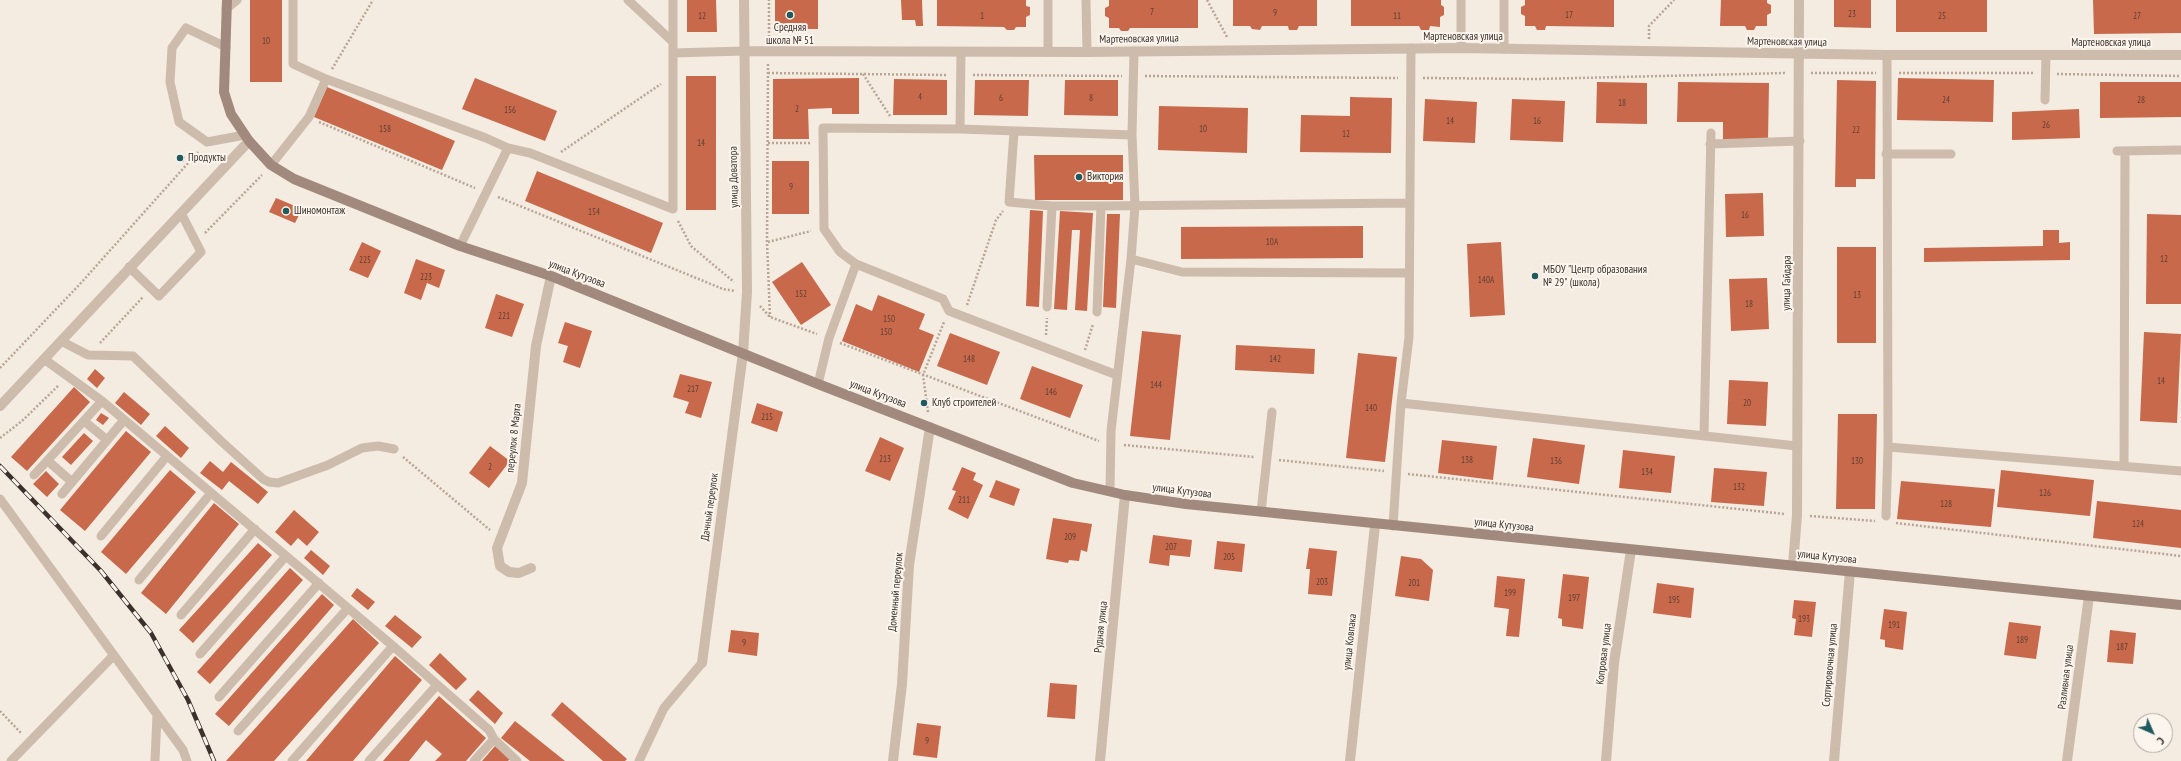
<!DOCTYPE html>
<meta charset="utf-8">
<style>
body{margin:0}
#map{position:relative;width:2181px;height:761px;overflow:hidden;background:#f4ebe1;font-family:"PT Sans Narrow",sans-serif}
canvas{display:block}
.north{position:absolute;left:2133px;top:713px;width:40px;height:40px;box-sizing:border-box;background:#fbf5ee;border:1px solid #aea6a0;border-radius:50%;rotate:135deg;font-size:11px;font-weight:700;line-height:16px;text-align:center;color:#3b302b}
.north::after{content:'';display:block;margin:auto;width:14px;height:18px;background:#1f5a5e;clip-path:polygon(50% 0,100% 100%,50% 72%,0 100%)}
</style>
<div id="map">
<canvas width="2181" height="761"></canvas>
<div class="north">С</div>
</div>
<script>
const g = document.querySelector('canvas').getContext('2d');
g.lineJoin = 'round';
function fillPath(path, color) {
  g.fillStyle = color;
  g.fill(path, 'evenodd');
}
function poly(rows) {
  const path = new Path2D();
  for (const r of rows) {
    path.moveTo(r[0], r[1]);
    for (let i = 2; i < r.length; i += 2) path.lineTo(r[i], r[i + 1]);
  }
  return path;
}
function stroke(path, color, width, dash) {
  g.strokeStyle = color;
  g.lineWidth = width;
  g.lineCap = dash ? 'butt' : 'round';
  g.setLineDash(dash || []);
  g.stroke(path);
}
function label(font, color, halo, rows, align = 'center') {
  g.font = font + ' "PT Sans Narrow",sans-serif';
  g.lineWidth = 4;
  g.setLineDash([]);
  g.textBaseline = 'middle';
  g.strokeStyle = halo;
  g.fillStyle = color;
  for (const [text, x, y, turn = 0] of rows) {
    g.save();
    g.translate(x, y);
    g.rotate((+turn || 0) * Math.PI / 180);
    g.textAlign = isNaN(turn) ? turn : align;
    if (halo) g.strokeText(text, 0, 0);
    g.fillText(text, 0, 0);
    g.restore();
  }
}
fillPath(poly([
 [250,0,282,0,282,82,250,82],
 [687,0,716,0,717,32,687,32],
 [775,0,818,0,818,29,775,29],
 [901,0,922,0,923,26,916,26,915,20,902,20],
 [937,0,1026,0,1026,6,1030,7,1030,15,1026,17,1026,27,1016,27,1014,30,1007,30,1004,27,937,26],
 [1109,0,1198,0,1198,28,1130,28,1128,31,1121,31,1119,28,1109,28,1109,18,1105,16,1105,8,1109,6],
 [1233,0,1317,0,1317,26,1299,26,1297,30,1289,30,1288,26,1262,26,1260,30,1252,29,1250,26,1233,26],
 [1351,0,1441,0,1441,5,1444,7,1444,15,1440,17,1440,27,1430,26,1429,30,1421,30,1419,26,1351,26],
 [1525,0,1614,0,1614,27,1546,26,1545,30,1537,30,1535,26,1525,26,1525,16,1521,14,1521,7,1525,5],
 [1721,0,1767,0,1767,3,1771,5,1771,13,1767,15,1767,26,1756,26,1754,30,1747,30,1745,26,1720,26],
 [1834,0,1871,0,1871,28,1834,27],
 [1896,0,1987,0,1987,32,1896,32],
 [2093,0,2181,0,2181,33,2094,34],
 [686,76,716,76,716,210,686,210],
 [475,78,557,111,545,141,462,109],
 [859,78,859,114,832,114,832,108,808,109,809,139,773,139,773,79],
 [1898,78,1994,80,1993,122,1897,120],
 [894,79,947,80,947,115,893,115],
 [975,80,1029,80,1028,116,974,115],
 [1065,80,1118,80,1118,116,1064,115],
 [1837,80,1876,81,1875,179,1856,179,1856,187,1835,187],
 [1597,82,1647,83,1647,124,1596,123],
 [1678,82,1769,83,1768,140,1723,139,1723,122,1677,122],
 [2100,82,2181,82,2181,117,2100,118],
 [327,87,455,141,442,170,314,117],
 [1350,97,1392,98,1391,153,1300,152,1301,115,1350,116],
 [1425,99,1477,102,1475,143,1423,141],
 [1512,99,1565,101,1563,142,1510,140],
 [1159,106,1248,108,1247,153,1158,150],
 [2079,109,2080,138,2012,140,2012,112],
 [178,154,185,157,183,162,176,160],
 [1034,155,1123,155,1123,200,1035,200],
 [772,161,809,161,809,214,772,214],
 [537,171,663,223,651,253,525,201],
 [1763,193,1764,236,1726,237,1725,194],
 [276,198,302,209,295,223,269,212],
 [1030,210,1043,211,1039,307,1026,306],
 [1060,211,1093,213,1087,311,1075,310,1080,230,1072,230,1067,310,1054,309],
 [1107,214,1120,214,1116,308,1103,307],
 [2147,214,2181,215,2181,304,2146,304],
 [1363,226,1363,258,1181,259,1181,227],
 [2043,230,2059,230,2059,243,2070,242,2070,260,1924,262,1924,248,2043,246],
 [362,242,381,251,368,278,349,270],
 [1501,242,1505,315,1470,317,1467,244],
 [1837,247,1876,247,1876,343,1837,343],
 [416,259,445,270,439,288,427,283,421,300,404,293],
 [802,262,831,305,801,325,772,282],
 [1767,278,1769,329,1731,331,1729,279],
 [496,294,524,304,512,337,485,328],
 [878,295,925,314,919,329,934,335,919,372,842,341,856,304,872,311],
 [565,322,592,331,580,368,563,362,568,346,558,343],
 [1142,331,1181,335,1170,440,1130,436],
 [2144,332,2181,334,2177,423,2140,421],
 [950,333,1000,352,987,385,937,366],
 [1236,345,1315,349,1314,374,1235,370],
 [1358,353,1397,357,1385,462,1346,458],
 [1032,366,1083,385,1070,418,1020,399],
 [95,369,105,378,97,388,87,379],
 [680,374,712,382,701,418,685,413,689,402,673,397],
 [1729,380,1768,382,1766,426,1727,424],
 [74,387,90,402,27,471,11,457],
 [124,392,150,414,141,425,115,403],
 [757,403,783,412,777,432,751,423],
 [101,413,109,418,103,425,96,420],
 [1838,414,1877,414,1875,509,1836,509],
 [165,426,189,448,181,458,156,436],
 [126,431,151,452,85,531,60,510],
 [84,433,93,441,71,465,62,457],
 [880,437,904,448,890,481,865,471],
 [1533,438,1585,445,1579,484,1527,477],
 [1442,440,1497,446,1493,480,1438,473],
 [490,446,510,461,489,488,469,473],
 [1623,450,1675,456,1671,493,1619,488],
 [210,461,223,472,231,462,268,492,258,504,229,481,222,490,200,473],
 [962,467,976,473,973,480,983,485,968,519,948,509,956,491,952,490],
 [1714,468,1767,472,1764,506,1711,502],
 [170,470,196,492,126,574,101,552],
 [2001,470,2094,480,2090,516,1997,507],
 [46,471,59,484,47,497,33,484],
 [996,480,1020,489,1014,506,989,497],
 [1901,481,1995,489,1991,527,1897,519],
 [2097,501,2181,510,2181,548,2093,538],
 [214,503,239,524,166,614,141,593],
 [294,510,319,532,307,546,298,538,291,546,275,532],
 [1053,518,1092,524,1087,552,1081,550,1079,561,1069,560,1068,563,1046,559],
 [1153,535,1192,540,1190,557,1170,555,1169,566,1149,563],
 [1217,541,1245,544,1242,572,1214,569],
 [258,543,272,555,193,643,179,630],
 [1309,548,1337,551,1332,596,1308,594,1310,569,1306,569],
 [311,550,330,566,323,575,304,558],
 [1401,556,1421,559,1433,570,1429,601,1395,596],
 [290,568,303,580,210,684,197,672],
 [1563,574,1589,577,1583,629,1562,626,1562,619,1558,618],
 [1497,576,1525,579,1519,637,1506,636,1509,609,1494,607],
 [1657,583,1694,588,1691,618,1653,613],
 [357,588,375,602,368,610,351,596],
 [322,594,334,605,229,726,215,714],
 [1794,600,1816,602,1812,637,1794,635,1796,619,1792,618],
 [1884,609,1907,612,1903,650,1885,647,1885,640,1880,639],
 [395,615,422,637,412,648,385,626],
 [353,619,379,643,274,761,226,761],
 [2009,622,2041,626,2036,659,2004,655],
 [731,630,759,633,757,656,728,652],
 [2110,630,2136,633,2133,664,2107,662],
 [440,653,467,679,456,690,429,665],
 [395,656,422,680,353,761,306,761],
 [1050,683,1077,685,1075,719,1047,717],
 [478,690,503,713,495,724,469,700],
 [439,696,486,738,466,761,435,761,442,754,426,740,409,761,383,761],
 [562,702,627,759,625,761,603,761,551,715],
 [515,721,565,761,530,761,501,738],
 [917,723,941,726,937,758,913,755],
 [495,746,510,759,508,761,482,761]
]), '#c8694b');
stroke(poly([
 [1207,0,1227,37],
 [769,37,769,0],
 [1649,39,1649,26,1674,0],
 [768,64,767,242,770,317],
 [332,69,373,0],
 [768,73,948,75],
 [1811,73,1876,73],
 [1899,73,2034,73],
 [863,74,890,116],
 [2057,74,2181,76],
 [973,75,1122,76],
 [1145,76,1398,78],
 [1423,78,1537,79,1786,73],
 [319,122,475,188],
 [768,143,811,143],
 [561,152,661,84],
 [498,197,723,289,735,291],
 [678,221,691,246,734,282],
 [205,233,262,175],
 [768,242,811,231],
 [967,305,996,220,1003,211],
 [760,306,770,317,817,334],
 [1046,335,1047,318],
 [100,343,143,297],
 [840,343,1099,441],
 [1085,350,1093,324],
 [0,368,80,284,198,152],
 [928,412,923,375,944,322],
 [0,438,22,421,59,385],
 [1124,445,1254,457],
 [403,457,490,530],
 [1279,460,1384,471],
 [1408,474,1785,514],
 [1810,516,1875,521],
 [1896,523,2181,556],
 [0,711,21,733]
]), '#b9a596', 2.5, [2, 2]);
stroke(poly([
 [293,0,293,64,326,79,486,138,508,148,530,153,673,209,673,0],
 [628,0,673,42],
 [1086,0,1087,52],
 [226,9,237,0],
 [226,47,186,28,172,48,170,82,179,122,207,142,245,135],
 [1461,48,1461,0],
 [1504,49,1504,0],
 [1048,52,1048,0],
 [673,53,744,51],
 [2045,100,2046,55],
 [960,129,961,52],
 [1014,132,1009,202,1052,206,1101,206,1409,203],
 [1710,144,1800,141],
 [2117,151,2181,150],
 [1886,154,1951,154],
 [271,165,309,117,326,79],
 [460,246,508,148],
 [1131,259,1182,272,1409,273],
 [129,267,159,296,201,252,181,213],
 [1047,307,1052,206],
 [1097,312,1101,206],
 [61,341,88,355,133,356,221,441,263,479,269,482,278,483,328,465,362,448,378,446,394,449],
 [44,359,102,401,393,646,489,730,494,739,517,761],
 [1117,375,949,311,943,299,856,264,840,252,824,229,823,128,960,129,1132,135],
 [818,384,829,338,856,264],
 [1401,403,1797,446],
 [84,421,107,440],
 [1704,435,1711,133],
 [1888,447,2181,471],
 [48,461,72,482],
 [2124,466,2125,151],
 [34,475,102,401],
 [1110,491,1111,431,1131,259,1135,206,1132,135,1134,51],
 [62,494,124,420],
 [0,499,183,750,187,761],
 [1261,512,1272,412],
 [1886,516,1888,447,1887,55],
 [1393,526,1401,403,1409,337,1411,48],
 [101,536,167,456],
 [139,580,211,493],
 [181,615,255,529],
 [200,654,286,556],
 [219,697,319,583],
 [238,731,348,608],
 [11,761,114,655],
 [155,761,157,715],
 [292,761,393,646],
 [369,761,437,685],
 [474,761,494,739],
 [639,761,664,708,702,663]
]), '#cdbbac', 9);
stroke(poly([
 [744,51,1087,52,1461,48,1887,55,2181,55],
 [0,406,249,141],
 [1793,565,1797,515,1799,0],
 [531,568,519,573,509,572,500,566,497,548,522,483,536,346,551,276],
 [702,663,743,353,747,292,744,0],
 [893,761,902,684,909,565,930,427],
 [1100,761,1125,495],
 [1350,761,1375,525],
 [1606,761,1614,663,1631,550],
 [1834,761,1850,571],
 [2067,761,2089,596]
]), '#cdbbac', 10);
stroke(poly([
 [227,0,224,92,231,114,249,141,271,165,294,179,460,246,551,276,818,384,1073,483,1125,495,1186,504,2181,605]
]), '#a18a7d', 10);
const rail = poly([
 [0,466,101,571,151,633,188,700,214,761]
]);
stroke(rail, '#3b302b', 4.5);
stroke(rail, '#fbf5ee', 3, [9]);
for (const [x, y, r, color] of [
 [790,15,4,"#1f5a5e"],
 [180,158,4,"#1f5a5e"],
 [1079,177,4,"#1f5a5e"],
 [286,211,4,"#1f5a5e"],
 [1535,276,4,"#1f5a5e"],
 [924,403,4,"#1f5a5e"]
]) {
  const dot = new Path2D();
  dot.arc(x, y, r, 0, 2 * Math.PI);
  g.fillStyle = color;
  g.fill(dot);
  stroke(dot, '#fbf5ee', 1.5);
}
label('9px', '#5e3e33', null, [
 ["7",1152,12],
 ["9",1275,13],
 ["23",1852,14],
 ["17",1569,15],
 ["12",702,16],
 ["1",982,16],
 ["11",1397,16],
 ["25",1942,16],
 ["27",2137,16],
 ["10",266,41],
 ["4",920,97],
 ["6",1001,98],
 ["8",1091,98],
 ["24",1946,100],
 ["28",2141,100],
 ["18",1622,103],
 ["2",797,109],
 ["156",510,110],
 ["14",1450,121],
 ["16",1537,121],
 ["26",2046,125],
 ["158",385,129],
 ["10",1203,129],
 ["22",1856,130],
 ["12",1346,134],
 ["14",701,143],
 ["9",791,187],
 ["154",594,212],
 ["16",1745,215],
 ["10А",1272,242],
 ["12",2164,259],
 ["225",365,260],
 ["223",426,277],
 ["140А",1486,280],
 ["152",801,294],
 ["13",1857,295],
 ["18",1749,304],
 ["221",504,316],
 ["150",889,319],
 ["150",886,332],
 ["148",969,359],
 ["142",1275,359],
 ["14",2161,381],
 ["144",1156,385],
 ["217",693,389],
 ["146",1051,392],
 ["20",1747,403],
 ["140",1371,408],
 ["215",767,417],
 ["213",885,459],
 ["138",1467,460],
 ["136",1556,461],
 ["130",1857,461],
 ["2",490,467],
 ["134",1647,472],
 ["132",1739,487],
 ["126",2045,493],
 ["211",964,500],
 ["128",1946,504],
 ["124",2138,524],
 ["209",1070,537],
 ["207",1171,547],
 ["205",1229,557],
 ["203",1322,582],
 ["201",1414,583],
 ["199",1510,593],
 ["197",1574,598],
 ["195",1674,600],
 ["193",1804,619],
 ["191",1894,625],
 ["189",2022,640],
 ["9",744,643],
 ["187",2122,647],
 ["9",927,741]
]);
label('11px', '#3b302b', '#fbf5ee', [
 ["Средняя",790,28,"center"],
 ["школа № 51",790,41,"center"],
 ["Продукты",188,158],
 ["Виктория",1087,177],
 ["Шиномонтаж",294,211],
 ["МБОУ \"Центр образования",1543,270],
 ["№ 29\" (школа)",1543,283],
 ["Клуб строителей",932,403]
], 'left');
label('11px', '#3b302b', '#fbf5ee', [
 ["Мартеновская улица",1463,37],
 ["Мартеновская улица",1139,39,-1],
 ["Мартеновская улица",1787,42,1],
 ["Мартеновская улица",2111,43],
 ["улица Доватора",734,177,-91],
 ["улица Кутузова",577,274,21],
 ["улица Гайдара",1787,283,-89],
 ["улица Кутузова",878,394,21],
 ["переулок 8 Марта",514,438,-84],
 ["улица Кутузова",1182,491,7],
 ["Дачный переулок",710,507,-82],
 ["улица Кутузова",1504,525,6],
 ["улица Кутузова",1827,557,6],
 ["Доменный переулок",896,592,-85],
 ["Рудная улица",1101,627,-84],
 ["улица Ковпака",1350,642,-84],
 ["Копровая улица",1604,654,-83],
 ["Сортировочная улица",1830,665,-85],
 ["Разливная улица",2066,677,-83]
]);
</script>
